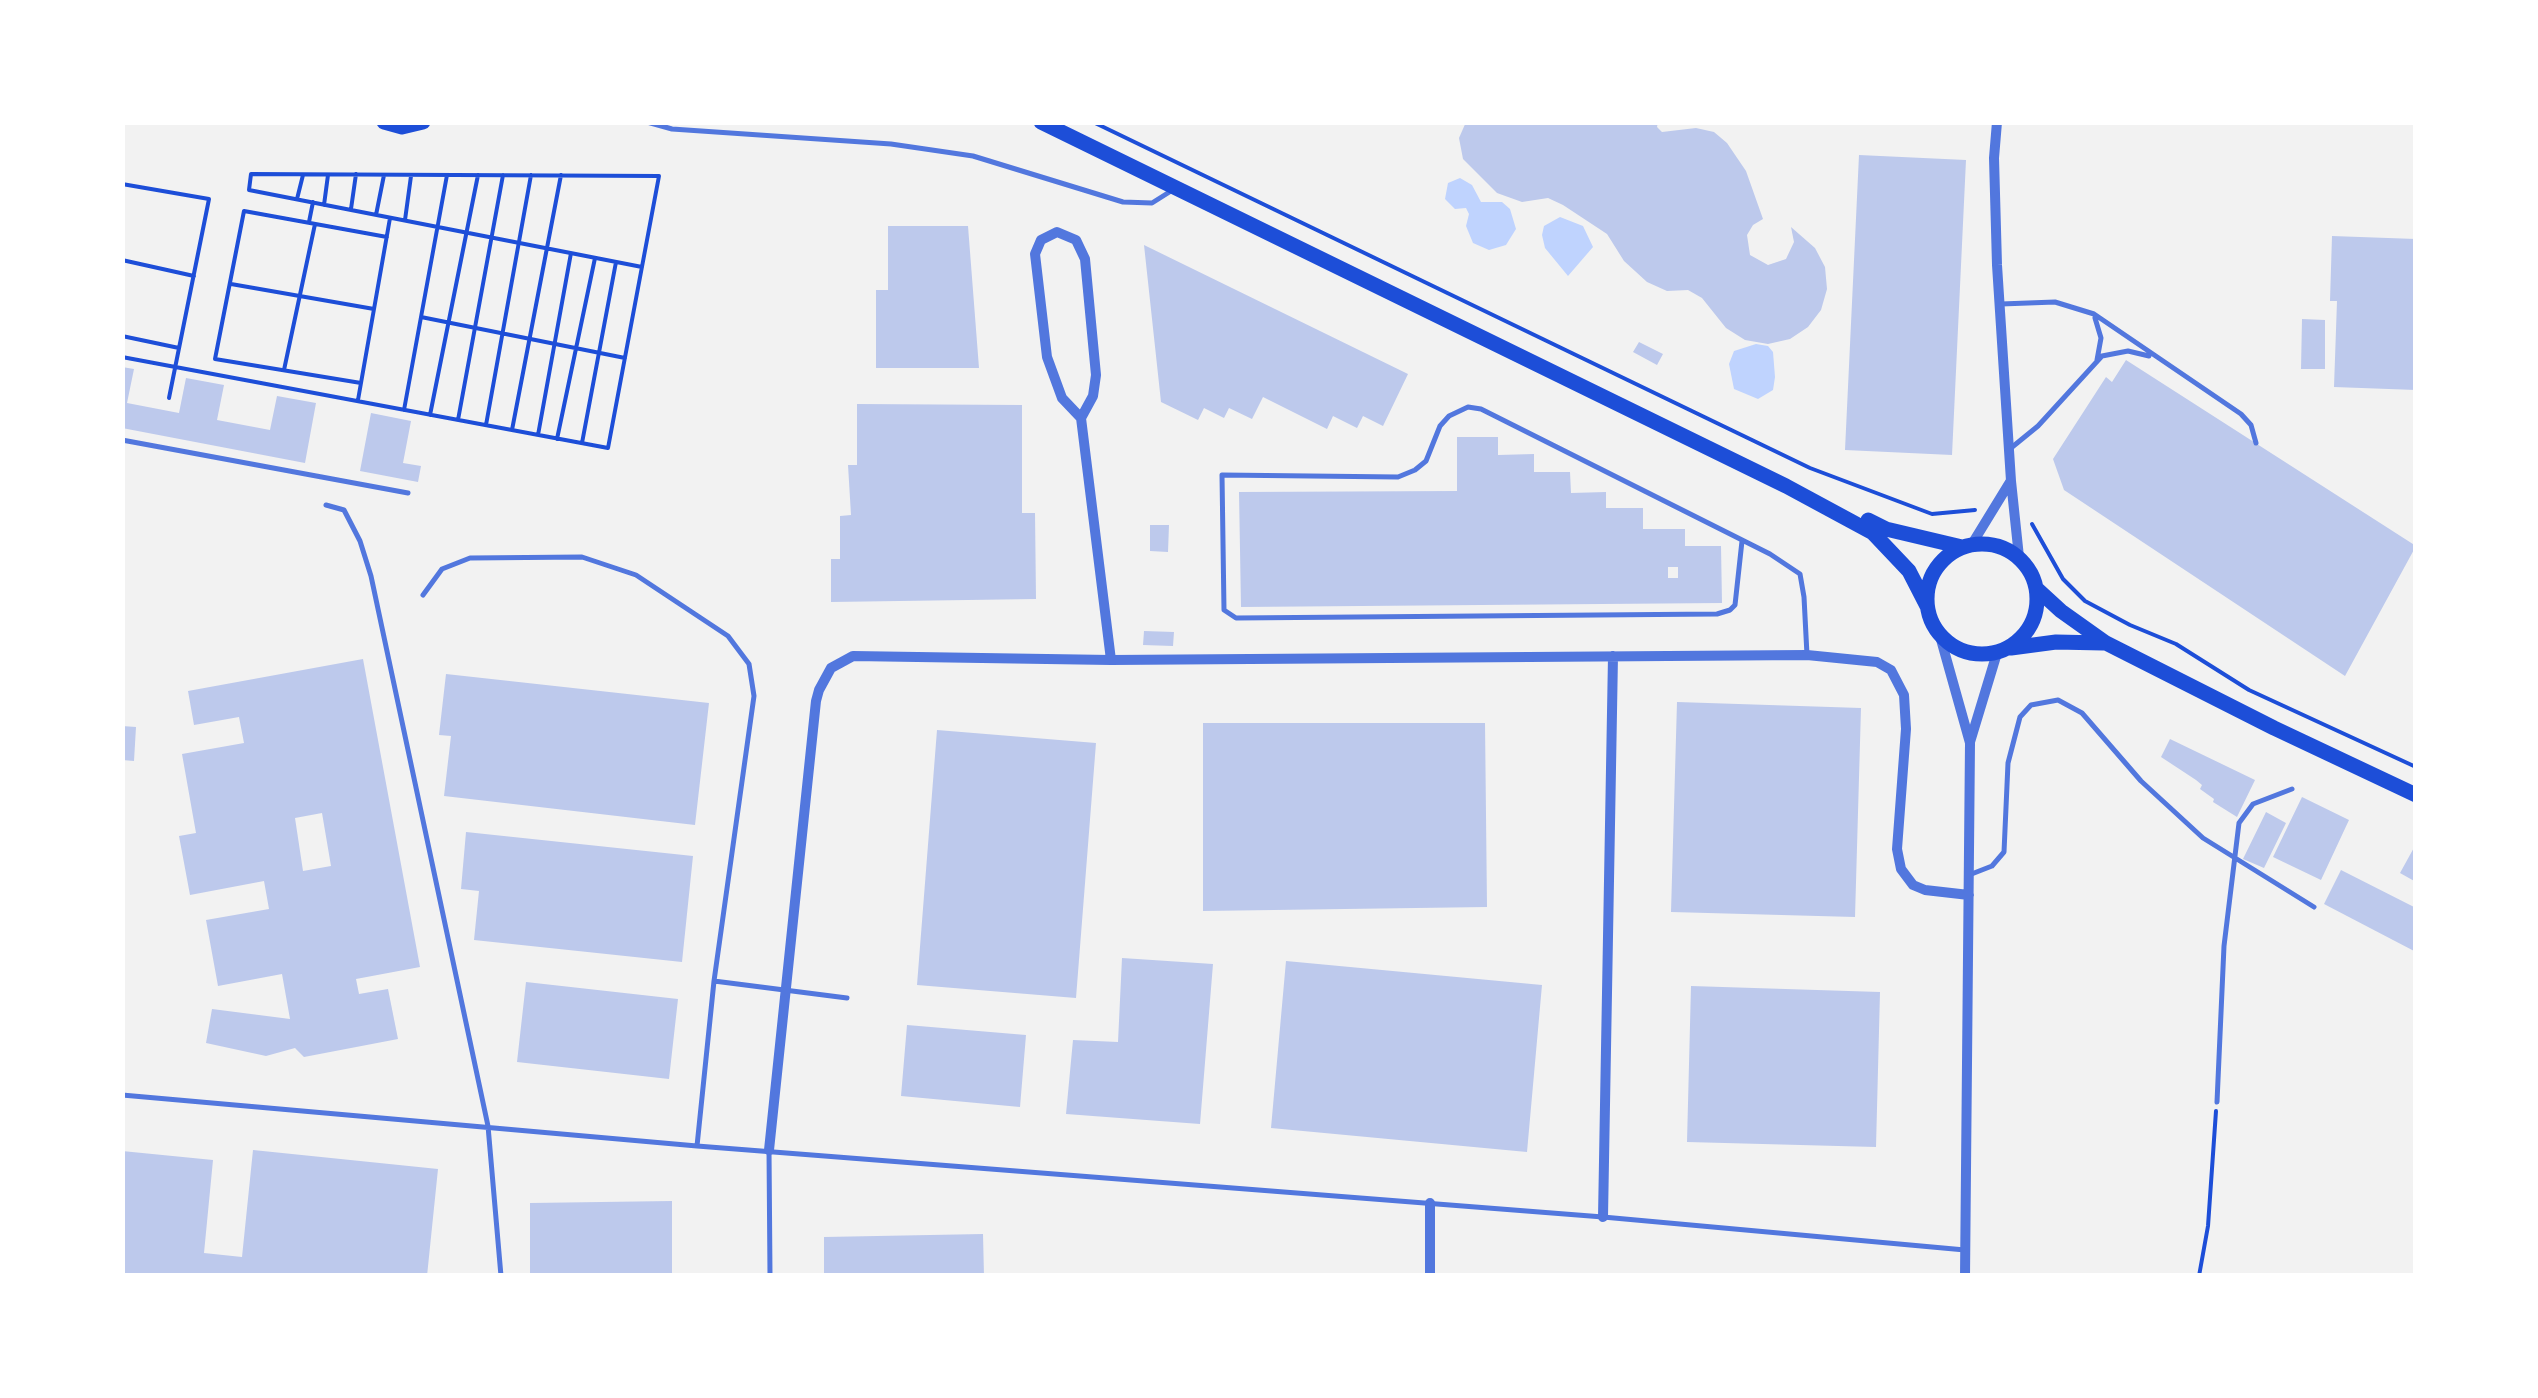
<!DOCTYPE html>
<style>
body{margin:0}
#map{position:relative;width:2538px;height:1398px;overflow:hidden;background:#f2f2f2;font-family:Arial,sans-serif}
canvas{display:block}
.frame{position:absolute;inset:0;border:125px solid #fff;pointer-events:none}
</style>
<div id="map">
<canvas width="2538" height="1398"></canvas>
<div class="frame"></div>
</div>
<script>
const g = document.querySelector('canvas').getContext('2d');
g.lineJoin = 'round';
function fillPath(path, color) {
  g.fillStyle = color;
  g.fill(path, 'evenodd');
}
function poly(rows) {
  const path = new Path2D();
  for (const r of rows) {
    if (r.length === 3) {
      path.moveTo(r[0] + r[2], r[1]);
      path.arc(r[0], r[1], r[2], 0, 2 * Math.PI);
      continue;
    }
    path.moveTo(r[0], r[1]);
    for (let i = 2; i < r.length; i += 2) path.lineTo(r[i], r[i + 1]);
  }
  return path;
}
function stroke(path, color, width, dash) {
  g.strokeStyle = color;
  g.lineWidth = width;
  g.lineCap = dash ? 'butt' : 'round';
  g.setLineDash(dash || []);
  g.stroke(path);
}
fillPath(poly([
 [1460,178,1472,185,1481,202,1502,202,1510,209,1516,229,1506,245,1489,250,1473,243,1466,226,1469,214,1466,208,1455,209,1445,199,1448,183],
 [1560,217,1583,226,1593,247,1568,276,1545,248,1542,235,1544,226],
 [1756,344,1768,346,1773,352,1775,377,1773,390,1758,399,1734,389,1729,364,1734,351]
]), '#bfd3fe');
fillPath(poly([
 [1466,122,1658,122,1657,127,1662,132,1696,128,1714,132,1727,143,1746,171,1763,219,1753,225,1747,235,1750,255,1768,265,1786,259,1794,242,1791,227,1815,248,1825,267,1827,289,1821,310,1808,327,1790,339,1768,344,1745,340,1726,328,1702,298,1688,290,1667,291,1647,282,1624,261,1607,234,1563,205,1548,198,1522,202,1497,193,1463,159,1459,138],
 [1859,155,1966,160,1952,455,1845,450],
 [888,226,968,226,979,368,876,368,876,290,888,290],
 [2332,236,2416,239,2416,390,2334,387,2337,301,2330,301],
 [1144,245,1408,374,1383,426,1363,416,1357,428,1333,416,1327,429,1263,397,1252,419,1229,408,1224,418,1204,408,1198,420,1161,402],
 [2302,319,2325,320,2325,369,2301,369],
 [1639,342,1663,354,1657,365,1633,352],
 [2126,360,2416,546,2345,676,2064,490,2053,459,2106,377,2112,382],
 [122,367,134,369,127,403,179,413,186,378,224,385,217,420,270,430,277,396,316,403,305,463,122,428],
 [857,404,1022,405,1022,513,1035,513,1036,599,831,602,831,559,840,559,840,516,851,515,848,465,857,465],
 [371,413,411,421,403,463,421,466,418,482,360,471],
 [1457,437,1498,437,1498,455,1534,454,1534,472,1570,472,1571,493,1606,492,1606,508,1643,508,1643,529,1685,529,1685,546,1721,546,1722,603,1241,607,1239,492,1457,491],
 [1668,567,1678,567,1678,578,1668,578],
 [1150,525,1169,525,1168,552,1150,551],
 [1144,631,1174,632,1173,646,1143,645],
 [363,659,420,967,356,979,359,994,388,989,398,1039,304,1057,295,1048,266,1056,206,1043,212,1009,290,1019,282,974,218,986,206,920,269,909,264,881,190,895,179,836,196,833,182,754,244,743,239,717,194,725,188,691],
 [322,813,331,866,303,871,295,818],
 [446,674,709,703,695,825,444,796,451,736,439,735],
 [1677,702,1861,708,1855,917,1671,912],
 [1203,723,1485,723,1487,907,1203,911],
 [122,726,136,727,134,761,122,760],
 [937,730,1096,743,1076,998,917,985],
 [2170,739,2255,780,2237,817,2213,802,2214,799,2200,789,2202,785,2196,780,2161,757],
 [2302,797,2349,820,2321,880,2273,857],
 [2266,812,2286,823,2264,868,2243,859],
 [466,832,693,856,682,962,474,940,479,891,461,889],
 [2416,844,2416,882,2400,873],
 [2341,870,2416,908,2416,952,2324,904],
 [1122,958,1213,964,1200,1124,1066,1114,1073,1040,1118,1042],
 [1286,961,1542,985,1527,1152,1271,1128],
 [526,982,678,999,669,1079,517,1062],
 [1691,986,1880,992,1876,1147,1687,1142],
 [907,1025,1026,1035,1020,1107,901,1096],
 [253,1150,438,1169,427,1276,122,1276,122,1151,213,1160,204,1253,242,1257],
 [672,1201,672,1276,530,1276,530,1203],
 [983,1234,984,1276,824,1276,824,1237]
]), '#bdc9ec');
stroke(poly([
 [1093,122,1810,468,1932,514,1975,510],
 [122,184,209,199,169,398],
 [297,199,303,175],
 [324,205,328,175],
 [351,209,356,174],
 [376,215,384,175],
 [405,220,411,176],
 [309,222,313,202],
 [122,260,194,276],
 [231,284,374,309],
 [421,317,625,358],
 [122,336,179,348],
 [122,357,608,448,659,176,251,174,249,190,642,267],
 [284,370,315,224],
 [361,383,215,359,244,211,387,237],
 [358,400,390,218],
 [404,410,447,175],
 [430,415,478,175],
 [458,420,503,175],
 [486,425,531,175],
 [512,430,561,175],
 [538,435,571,253],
 [557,439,595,258],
 [582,443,616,262],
 [2032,524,2063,579,2085,601,2130,625,2176,644,2249,690,2416,767],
 [2199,1276,2208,1226,2216,1111]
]), '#1d4ed8', 4);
stroke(poly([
 [647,122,672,129,891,144,973,156,1123,202,1152,203,1171,191],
 [2001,304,2055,302,2094,314,2241,414,2251,425,2256,443],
 [2095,318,2101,338,2097,360],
 [122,440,408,493],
 [2011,448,2038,426,2102,356,2128,351,2149,356],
 [326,505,344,510,360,541,371,576,488,1126,501,1276],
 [1742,541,1735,605,1730,610,1717,614,1236,618,1224,610,1222,475,1398,477,1415,470,1426,461,1440,426,1449,416,1468,407,1481,409,1770,554,1800,574,1804,597,1807,655],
 [423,595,442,569,470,558,582,557,636,575,728,636,749,664,754,696,714,981,697,1146],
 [1969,875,1992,866,2004,852,2008,763,2020,717,2031,705,2058,700,2082,713,2141,781,2203,838,2314,907],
 [714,981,847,998],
 [122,1095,697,1146,1603,1217,1965,1250],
 [2217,1102,2224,946,2239,823,2253,804,2292,789],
 [769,1150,770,1276]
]), '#5277de', 5);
stroke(poly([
 [1997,122,1994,158,1997,265,2011,481,2019,557],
 [1081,418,1093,396,1096,375,1085,259,1076,240,1057,232,1041,240,1035,254,1047,357,1062,398,1081,418,1111,660],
 [1972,544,2010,482],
 [1940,636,1970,743,1965,1276],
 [1970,742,1997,653],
 [769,1150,816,701,819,690,831,668,853,656,1111,660,1807,655,1877,662,1891,670,1904,695,1906,729,1897,849,1901,869,1913,885,1925,890,1969,895],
 [1430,1203,1430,1276],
 [1603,1217,1613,656]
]), '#5277de', 10);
stroke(poly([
 [384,122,402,127,423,122],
 [1041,122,1786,486,1873,533,1909,571,1927,606],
 [1868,520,1886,529,1962,547],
 [1982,599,55],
 [2037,589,2061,611,2106,643,2274,728,2416,795],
 [2011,648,2056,642,2103,643]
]), '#1d4ed8', 15);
</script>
